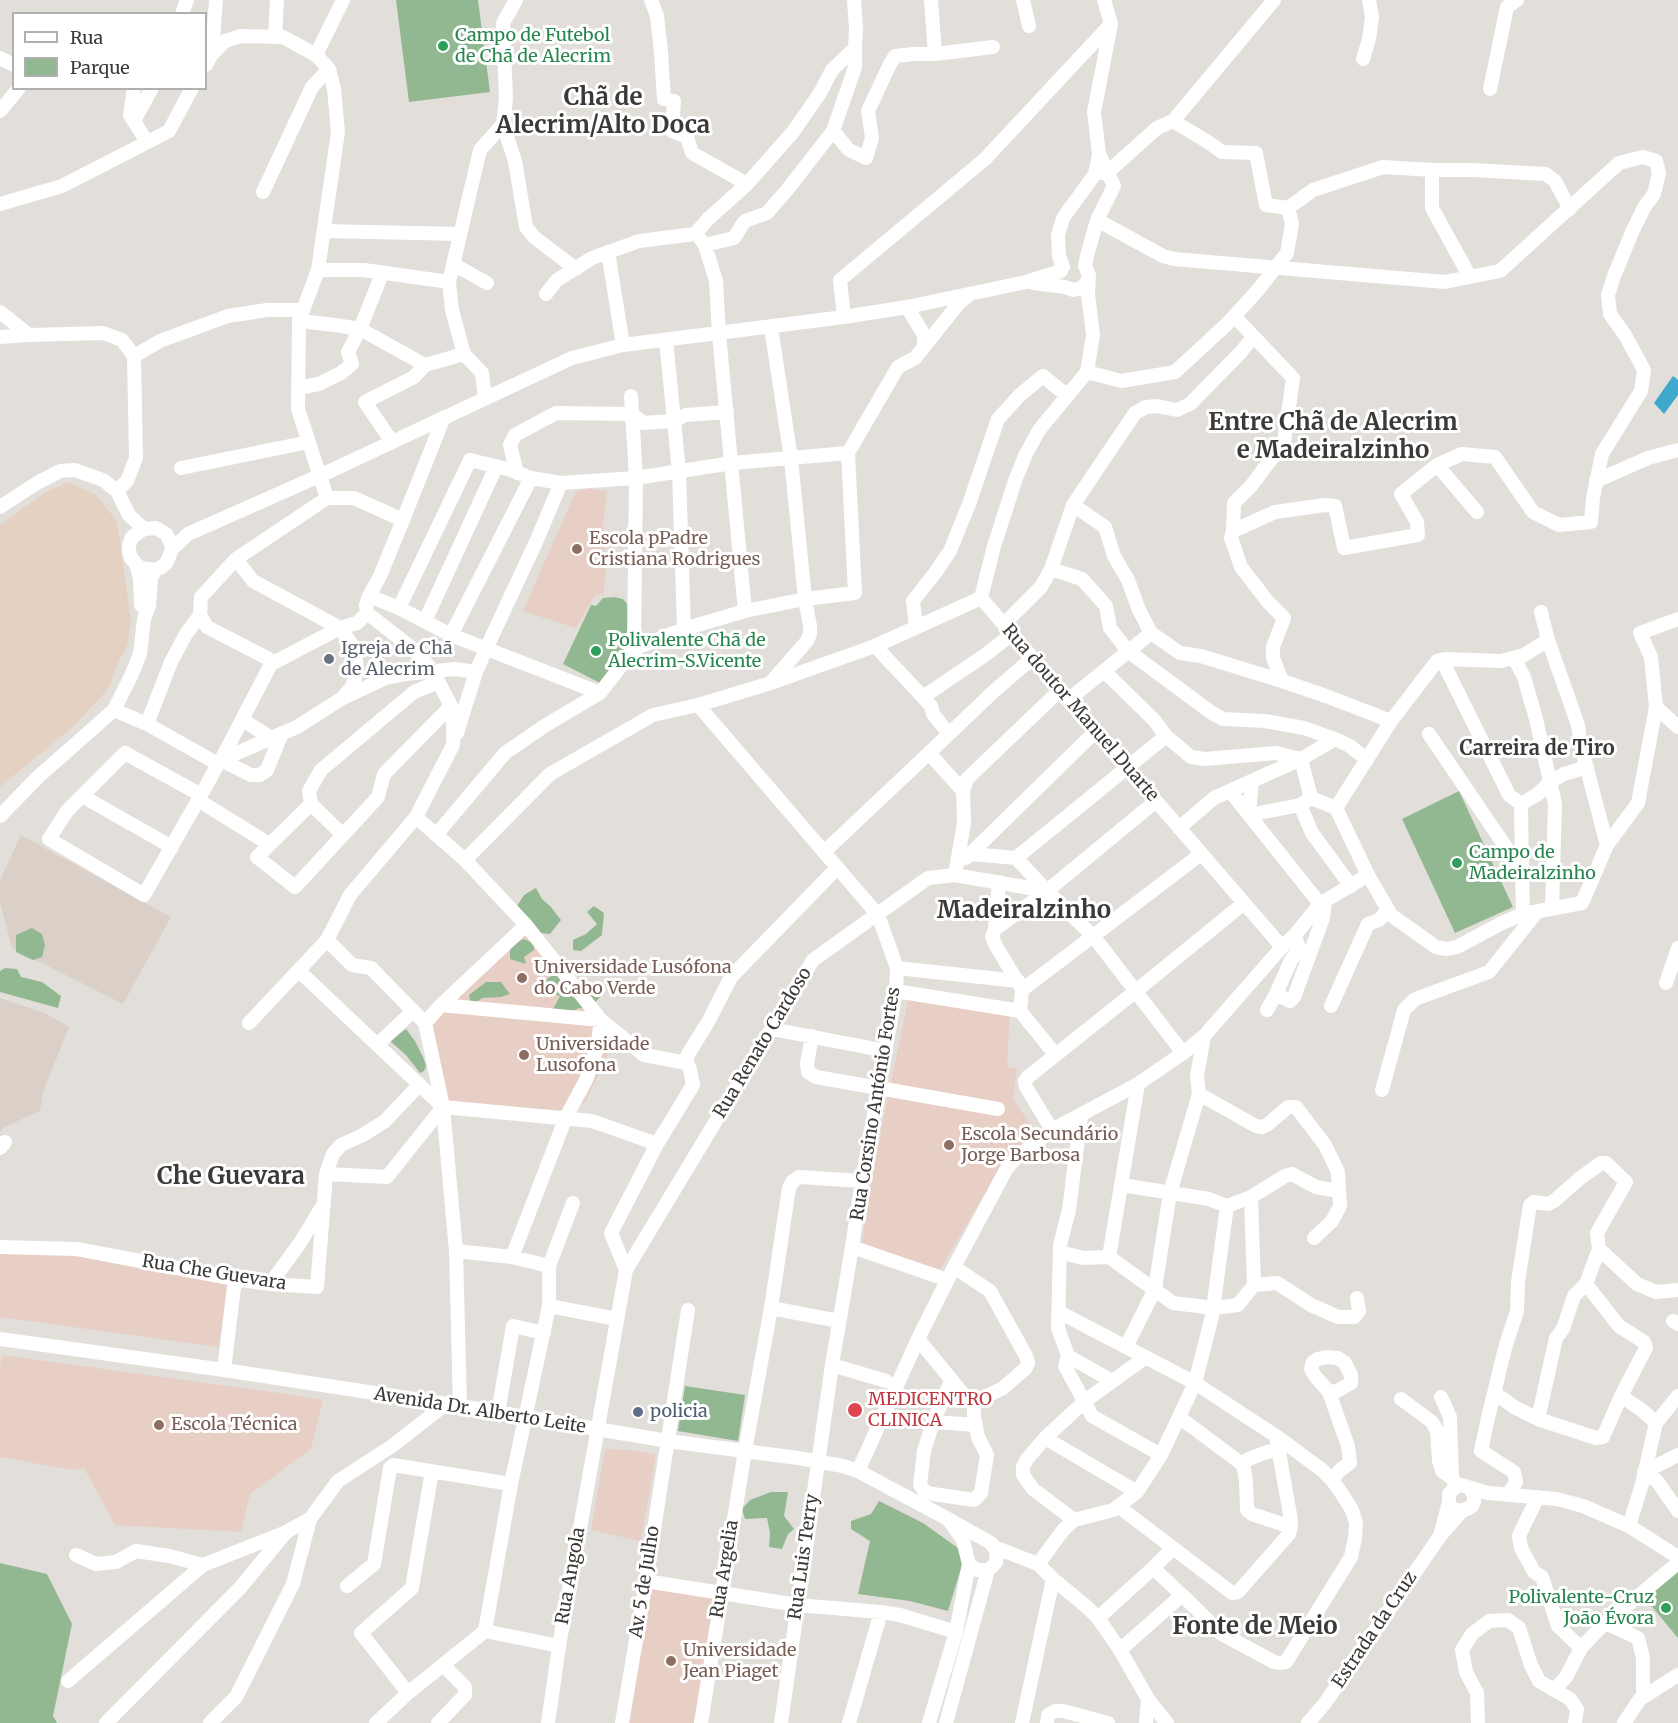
<!DOCTYPE html>
<meta charset="utf-8">
<style>
body{margin:0}
#map{position:relative;width:1678px;height:1723px;overflow:hidden;background:#e2deda;font-family:Merriweather,serif}
canvas{display:block}
.legend{position:absolute;left:12px;top:12px;width:195px;height:78px;box-sizing:border-box;background:#fff;border:2px solid #b1b0b0;margin:0;padding:8px 10px;list-style:none;font-size:18px;color:#3c3a39}
.legend li{display:flex;align-items:center;gap:12px;height:30px}
.legend b{width:30px;border:2px solid #b1b0b0}
</style>
<div id="map">
<canvas width="1678" height="1723"></canvas>
<ul class="legend">
<li><b style="height:8px;background:#fff"></b>Rua</li>
<li><b style="height:16px;background:#92b892"></b>Parque</li>
</ul>
</div>
<script>
const g = document.querySelector('canvas').getContext('2d');
g.lineJoin = 'round';
function fillPath(path, color) {
  g.fillStyle = color;
  g.fill(path, 'evenodd');
}
function poly(rows) {
  const path = new Path2D();
  for (const r of rows) {
    path.moveTo(r[0], r[1]);
    for (let i = 2; i < r.length; i += 2) path.lineTo(r[i], r[i + 1]);
  }
  return path;
}
function stroke(path, color, width, dash) {
  g.strokeStyle = color;
  g.lineWidth = width;
  g.lineCap = dash ? 'butt' : 'round';
  g.setLineDash(dash || []);
  g.stroke(path);
}
function label(font, color, halo, rows, align = 'center') {
  g.font = font + ' Merriweather,serif';
  g.lineWidth = 6;
  g.setLineDash([]);
  g.textBaseline = 'middle';
  g.strokeStyle = halo;
  g.fillStyle = color;
  for (const [text, x, y, turn = 0] of rows) {
    g.save();
    g.translate(x, y);
    g.rotate((+turn || 0) * Math.PI / 180);
    g.textAlign = isNaN(turn) ? turn : align;
    if (halo) g.strokeText(text, 0, 0);
    g.fillText(text, 0, 0);
    g.restore();
  }
}
fillPath(poly([
 [21,835,171,917,123,1004,12,948,0,903,0,880],
 [0,998,45,1013,69,1027,43,1092,40,1111,4,1127,0,1132]
]), '#dbd0c8');
fillPath(poly([
 [69,482,96,495,117,521,131,620,128,644,119,661,108,689,76,724,0,787,0,525,46,492]
]), '#e5d1c2');
fillPath(poly([
 [588,488,607,492,603,527,606,571,603,594,595,595,576,628,523,611,576,491],
 [526,931,607,1026,609,1052,586,1101,573,1111,445,1104,430,1024],
 [910,992,1010,1011,1007,1067,1017,1068,1013,1099,1035,1131,1005,1159,938,1273,862,1244,869,1195,887,1100],
 [0,1254,64,1254,227,1283,219,1347,0,1317],
 [2,1355,279,1393,323,1400,311,1449,250,1494,241,1532,115,1525,84,1468,73,1470,0,1457,0,1367],
 [605,1449,633,1450,656,1455,641,1541,591,1530],
 [650,1587,716,1598,694,1723,626,1723]
]), '#e7cfc6');
fillPath(poly([
 [396,0,478,0,490,92,409,102],
 [614,597,623,599,627,604,629,637,604,685,563,664,591,605,596,606,603,598],
 [1459,791,1513,907,1455,933,1402,819],
 [536,888,542,899,551,907,561,920,550,934,540,933,517,906,524,895],
 [594,906,604,913,602,935,581,951,573,950,573,940,586,934,597,924,587,912],
 [32,928,42,934,45,945,42,957,33,960,16,952,16,935],
 [523,939,534,943,534,950,524,957,526,964,510,959,510,948],
 [5,968,17,969,21,977,42,982,61,996,58,1008,0,992,0,971],
 [555,974,562,982,580,978,600,997,589,1009,579,1008,568,1013,552,1011,560,996,550,993,540,983],
 [486,982,501,982,510,994,501,997,482,998,477,1002,470,1002,469,995],
 [406,1029,415,1041,423,1057,426,1066,424,1071,420,1073,406,1055,390,1041],
 [685,1386,745,1395,738,1441,678,1431],
 [771,1492,788,1492,784,1516,794,1529,788,1534,782,1549,769,1547,770,1533,767,1518,745,1519,742,1509,750,1500],
 [879,1501,923,1523,958,1548,963,1562,948,1611,910,1601,858,1594,870,1541,851,1529,851,1521,871,1514],
 [0,1563,47,1574,72,1624,53,1716,57,1723,0,1723],
 [1678,1571,1678,1638,1644,1597]
]), '#92b892');
fillPath(poly([
 [1673,376,1678,380,1678,395,1664,414,1654,403]
]), '#3ea8cd');
stroke(poly([
 [651,0,657,16,661,52,664,99,674,101,672,131,687,137,692,153,747,184],
 [931,0,935,54],
 [1023,0,1029,26],
 [182,14,187,0],
 [275,37,277,0],
 [212,54,216,0],
 [316,55,343,0],
 [0,58,14,65],
 [1363,59,1369,39,1372,17,1369,0],
 [206,65,212,54,225,41,241,36,283,37,316,55,329,69,334,89,338,132,318,270,299,321,298,409,327,498],
 [134,88,130,115,147,142],
 [1490,89,1507,7,1517,0],
 [0,111,19,88],
 [134,121,152,88],
 [1173,121,1208,142,1222,152,1256,153,1266,205,1288,208],
 [503,124,515,161,526,227,534,237,576,269],
 [833,131,849,150,866,158,872,138,868,111,890,64,895,56,914,54,935,54,993,47],
 [1432,170,1472,170,1546,174,1555,181,1570,209],
 [1102,173,1109,171,1157,128,1173,121,1274,0],
 [263,192,312,87,329,69],
 [0,204,62,186,169,131,192,88],
 [1097,220,1163,256,1174,259,1445,282,1500,271,1619,163,1643,157,1656,161,1659,173,1654,194,1645,206,1633,230,1614,276,1608,295,1610,314,1625,335,1644,370,1641,391,1602,454,1593,498,1591,522,1559,525,1533,512,1495,457,1462,454,1437,465,1401,494,1417,522,1418,535,1344,548,1335,506,1325,505,1275,512,1233,531,1234,503,1251,486,1284,442,1293,378,1234,316],
 [324,231,460,234],
 [701,240,705,245,734,238,742,225,745,221,767,213,787,190,833,131,855,67,855,48],
 [705,245,716,281,719,334,745,611],
 [608,252,623,345],
 [453,264,487,283],
 [1063,267,1059,256,1058,235,1063,218,1095,174,1099,154,1094,112,1111,24,1104,0],
 [318,270,364,270,449,282],
 [382,274,360,329,425,365,464,354],
 [1033,283,1065,287,1073,290,1082,288,1088,280],
 [546,294,557,280,592,258,639,241,695,234,708,219,747,184,793,132,820,93,832,70,855,48,856,29,854,0],
 [0,312,29,335,103,333,122,340,134,356,136,458,127,481,117,491],
 [844,317,840,280,985,159,1111,24],
 [771,327,791,459,805,599,810,626,810,634,807,641,772,681],
 [0,337,29,335],
 [666,340,679,472,684,629],
 [924,347,959,303,970,294],
 [134,356,160,341,228,316,267,310,302,310],
 [1087,372,1121,381,1175,372,1227,324,1258,290,1287,253,1292,224,1288,208,1313,190,1383,167,1432,170,1432,208,1470,277],
 [298,388,319,384,341,373,352,364,348,352,360,329,335,325,299,321],
 [631,396,636,478,634,649,684,629,745,611,805,599,855,593,848,453,898,367,915,358,924,347,924,335,907,307],
 [485,399,482,373,464,354,452,310,449,282,480,150,503,124,506,99,503,23,516,0],
 [392,442,365,402,414,377,425,365],
 [1437,465,1477,512],
 [181,468,309,442],
 [517,473,510,445,515,435,556,413,632,414,643,423,673,421,686,415,727,412],
 [1596,481,1648,458,1678,450],
 [1073,505,1105,527,1114,556,1128,580,1139,610,1151,633],
 [0,507,37,483,60,471,75,470,103,480,117,491,129,515,144,529],
 [1233,531,1231,538,1241,567,1268,602,1284,618,1273,647,1273,658,1282,681],
 [172,549,188,534,328,472,572,358,623,345,844,317,907,307,1026,282,1061,271],
 [236,559,201,597,200,615,207,627,269,659,271,664],
 [136,564,141,568,155,570,162,567,167,562,172,549,171,543,166,534,156,528,144,529,132,537,129,545,129,552,131,558,136,564,140,578,141,605],
 [1051,569,1082,579,1106,606,1110,628,1128,651,1212,713,1223,719,1265,721,1304,728,1335,739],
 [369,596,399,608,470,460,511,470,531,478,561,483,636,478,732,463,848,453],
 [981,598,994,546,1016,478,1026,454,1039,430,1087,372,1093,335,1088,294,1089,275,1085,266,1087,256,1097,220,1114,186,1099,154],
 [981,598,1282,947],
 [399,608,451,635,600,693],
 [425,621,496,467],
 [1004,624,1041,587,1051,569,1073,505,1135,413,1146,407,1157,406,1177,410,1190,404,1241,352,1253,337],
 [916,627,913,601,935,573,950,551,969,504,998,419,1020,395,1043,376,1060,390,1068,394],
 [451,635,531,478],
 [1548,640,1578,725,1581,746,1607,845],
 [875,646,923,697,985,655,1012,634],
 [1514,658,1524,677,1536,719,1555,804,1552,909],
 [1442,660,1509,795,1521,804,1538,794,1550,782,1564,774,1587,767],
 [1104,671,1151,633,1180,653,1201,656,1282,681,1326,696,1391,721],
 [923,697,931,706,933,714,949,734,929,753,963,791],
 [342,698,352,687,357,671,355,649,340,628,253,581,236,559,327,498,354,498,403,520],
 [1068,700,1104,671,1154,720,1166,736],
 [698,705,878,915,897,968,896,991,862,1181,852,1247,832,1365,781,1723],
 [1656,707,1678,727],
 [114,710,147,724,218,764,221,760,297,727,341,699,386,678,406,674,455,669,476,672],
 [243,720,271,738],
 [147,724,171,662,186,634,200,615],
 [282,733,267,770,260,775,251,775,221,760,271,664,340,628,357,623,367,613,366,605,369,596,380,576,403,520,444,417],
 [457,733,476,672,486,649,536,542,561,483],
 [949,734,992,693,1023,666,1034,659],
 [1429,734,1522,871,1523,914],
 [1252,781,1249,815,1300,805,1311,798,1336,808],
 [1230,791,1320,904],
 [201,795,125,753,67,811,49,839,144,895,201,795,218,764],
 [82,796,172,847],
 [198,800,269,844],
 [311,804,309,791,321,770,414,692,438,682],
 [1521,804,1522,871],
 [1300,805,1312,833,1351,886],
 [0,816,39,776,114,710,131,676,140,654,144,619,149,606,151,578,155,570],
 [416,817,465,860,526,925,601,1020,644,1055,687,1063],
 [1179,828,1214,798,1301,759,1335,739,1350,746,1367,760],
 [343,835,311,804,257,857,295,887,343,835,378,797,384,774,451,706],
 [436,835,505,753,546,725,600,693,634,649],
 [824,852,929,753],
 [971,854,1016,858,1166,736,1191,757,1205,759,1276,753,1301,759,1311,798],
 [966,858,1096,731],
 [1016,858,1047,891],
 [465,860,550,774,653,715,698,705,771,683,875,646,981,598],
 [955,875,964,823,963,791,967,779,1060,690],
 [1368,875,1336,808,1391,721,1437,661,1445,659,1501,661,1524,655,1548,640,1541,612],
 [999,882,995,929,992,937,996,946,1020,986],
 [995,929,1047,891,1156,801],
 [327,940,352,965,371,968,425,1023,443,1107,456,1251,460,1406],
 [897,968,1018,981],
 [299,971,443,1107,592,1121,657,1144],
 [1666,983,1678,948],
 [896,991,1020,1011],
 [1276,994,1291,960,1299,949,1295,935],
 [441,1005,601,1020,597,1048,586,1080,566,1117,512,1257],
 [1331,1006,1368,924,1379,920,1388,910],
 [1267,1010,1276,994,1290,1001,1294,997,1323,918,1325,901],
 [249,1023,327,940,350,895,416,817,453,745,453,717,451,706,433,671,413,649,367,613],
 [425,1023,441,1005,526,925],
 [772,1029,886,1051],
 [812,1036,807,1064,808,1072,816,1077,998,1109],
 [377,1045,413,1011],
 [1055,1054,1020,1011,1022,990,1201,854],
 [1138,1084,1109,1257,1173,1303,1214,1308,1238,1305,1254,1285,1251,1197],
 [1382,1090,1404,1010,1415,999,1489,972,1537,912],
 [1199,1094,1256,1126,1262,1127,1267,1125,1288,1107,1296,1107,1325,1145,1338,1172,1340,1206,1332,1221,1314,1238],
 [1081,1115,1069,1210,1060,1245,1058,1328,1068,1356,1065,1366,1092,1416,1161,1455],
 [1052,1130,1026,1087,1025,1081,1028,1077,1136,991,1244,903],
 [0,1148,5,1142],
 [326,1174,387,1177,443,1107],
 [1122,1185,1209,1199,1227,1206,1251,1197,1285,1176,1292,1174,1316,1187,1338,1191],
 [0,1247,77,1249,235,1279,270,1284,317,1287,326,1174,333,1154,341,1145,363,1135,385,1121,419,1085],
 [852,1247,948,1280],
 [1599,1249,1637,1284,1656,1292,1678,1290],
 [1060,1252,1083,1258,1109,1257],
 [549,1266,573,1203],
 [626,1270,611,1233,657,1144,693,1085,690,1069,687,1063,687,1056,708,1022,731,977,837,868],
 [270,1284,300,1243,321,1208],
 [1254,1285,1277,1283,1311,1305,1338,1317,1354,1317,1359,1311,1357,1298],
 [549,1306,617,1319],
 [771,1308,839,1321],
 [1059,1312,1195,1383,1276,1436,1291,1520,1291,1527,1289,1534,1238,1592,1232,1593,1118,1506],
 [1673,1321,1678,1324],
 [0,1339,224,1370,460,1406,668,1441,798,1458,843,1466,858,1471,948,1519,991,1543,997,1552,996,1562,992,1567,988,1570,977,1570,969,1564,963,1540,948,1519],
 [918,1339,963,1394,977,1401,1003,1388,1026,1368,1028,1363,1026,1356,990,1291,954,1267],
 [1126,1347,1155,1289,1170,1193,1199,1094,1197,1076,1204,1036],
 [1068,1356,1112,1381],
 [1326,1357,1338,1358,1345,1363,1351,1375,1351,1383,1337,1391,1329,1392,1315,1376,1311,1369,1313,1362,1318,1359,1326,1357],
 [832,1365,886,1381],
 [224,1370,235,1279],
 [951,1381,933,1422,924,1451,920,1485,926,1493,974,1500,981,1493,987,1455,978,1437,974,1417,974,1405,977,1401],
 [1329,1392,1348,1446,1350,1463,1340,1470,1332,1480],
 [1495,1393,1514,1407,1538,1419,1596,1438,1603,1437,1621,1396,1646,1348,1644,1342,1619,1326,1586,1284,1599,1249,1597,1233,1626,1182,1606,1163,1601,1163,1579,1179,1554,1201,1548,1204,1534,1202,1530,1205,1518,1282,1517,1311,1505,1348,1487,1422,1481,1451,1514,1472,1516,1482,1508,1495],
 [1621,1396,1643,1411,1656,1423],
 [1441,1397,1450,1417,1452,1478,1456,1484],
 [1401,1399,1432,1422,1437,1431,1439,1461,1442,1471,1452,1478],
 [498,1413,513,1326,544,1333],
 [1179,1417,1242,1464,1244,1469,1246,1481,1247,1510,1252,1514,1291,1527],
 [1538,1419,1556,1338,1563,1329,1574,1296,1586,1284],
 [933,1422,976,1425],
 [1045,1438,1137,1492],
 [1678,1455,1644,1472,1657,1481,1678,1511],
 [1242,1464,1249,1459,1264,1453,1279,1449],
 [858,1471,918,1339,954,1267,1007,1168,1015,1159,1052,1130,1138,1084,1183,1053,1204,1036,1282,947,1295,935,1320,904,1368,875,1391,915,1436,947,1447,949,1457,947,1502,923,1523,914,1582,903,1607,845,1638,803,1656,707,1651,657,1640,633,1678,619],
 [1538,1497,1525,1523,1519,1536,1521,1548,1534,1572,1542,1577,1558,1626,1581,1648],
 [1454,1509,1462,1511,1469,1508,1472,1506,1474,1502,1474,1494,1469,1488],
 [1074,1520,1033,1489,1023,1475,1023,1467,1027,1459,1045,1438,1085,1401,1146,1357],
 [1629,1526,1642,1484,1656,1423,1678,1396],
 [1440,1536,1449,1502,1449,1494,1454,1488,1461,1485,1488,1493,1557,1499,1583,1506,1629,1526,1678,1557],
 [994,1547,1038,1564,1053,1579,1087,1607,1098,1618,1120,1650,1148,1699,1167,1723],
 [76,1555,96,1564,116,1562,136,1551,169,1556,203,1565],
 [1038,1564,1064,1529,1074,1520,1113,1510,1137,1492,1161,1455,1195,1383,1212,1316,1227,1206],
 [646,1581,797,1605,881,1612,900,1615,956,1632],
 [347,1586,374,1564,390,1468,393,1465,511,1484],
 [1182,1595,1222,1634,1274,1662,1279,1663,1286,1662,1351,1557,1355,1538,1356,1523,1352,1510,1342,1494,1332,1480,1322,1470,1276,1436],
 [1098,1618,1153,1568],
 [1605,1623,1638,1638,1643,1658,1643,1697],
 [485,1631,559,1646],
 [1120,1650,1182,1595,1153,1568,1173,1548],
 [68,1681,203,1565,284,1533],
 [1554,1690,1566,1677,1581,1648,1601,1627,1678,1563],
 [408,1693,361,1633,412,1588,432,1471],
 [106,1723,240,1588,286,1532,310,1519,338,1481,392,1446,446,1404],
 [210,1723,236,1697,293,1584,310,1519],
 [376,1723,408,1693,485,1631,511,1484,549,1306,549,1266,512,1257,456,1251],
 [438,1723,465,1695,465,1687,443,1665],
 [548,1723,559,1646,626,1270,813,960,928,878,955,875,1047,891,1094,937,1183,1053],
 [622,1723,646,1581,688,1310],
 [701,1723,745,1451,771,1308,789,1188,793,1181,799,1177,862,1181],
 [849,1723,881,1612],
 [929,1723,956,1632,969,1564],
 [946,1723,988,1570],
 [1022,1723,1053,1579],
 [1047,1723,1048,1715,1055,1711,1063,1711,1108,1723],
 [1146,1723,1148,1699],
 [1308,1723,1325,1703,1440,1536,1462,1511],
 [1478,1723,1477,1693,1466,1672,1462,1650,1472,1634,1489,1621,1508,1620,1519,1628,1531,1665,1539,1681,1570,1699,1577,1709,1575,1723],
 [1624,1723,1640,1699,1678,1675]
]), '#fff', 14);
for (const [x, y, r, color] of [
 [443,46,6,"#2e9e5b"],
 [577,549,6,"#8d6e63"],
 [596,651,6,"#2e9e5b"],
 [329,659,6,"#6b7280"],
 [1457,863,6,"#2e9e5b"],
 [522,978,6,"#8d6e63"],
 [524,1055,6,"#8d6e63"],
 [949,1145,6,"#8d6e63"],
 [855,1410,8,"#e0444e"],
 [638,1412,6,"#5c6f8a"],
 [159,1425,6,"#8d6e63"],
 [1666,1608,6,"#2e9e5b"],
 [671,1661,6,"#8d6e63"]
]) {
  const dot = new Path2D();
  dot.arc(x, y, r, 0, 2 * Math.PI);
  g.fillStyle = color;
  g.fill(dot);
  stroke(dot, '#fff', 2);
}
label('18px', '#27864d', '#fff', [
 ["Campo de Futebol",455,36],
 ["de Chã de Alecrim",455,57],
 ["Polivalente Chã de",608,641],
 ["Alecrim-S.Vicente",608,662],
 ["Campo de",1469,853],
 ["Madeiralzinho",1469,874],
 ["Polivalente-Cruz",1654,1598,"right"],
 ["João Évora",1654,1619,"right"]
], 'left');
label('18px', '#785e54', '#fff', [
 ["Escola pPadre",589,539],
 ["Cristiana Rodrigues",589,560],
 ["Universidade Lusófona",534,968],
 ["do Cabo Verde",534,989],
 ["Universidade",536,1045],
 ["Lusofona",536,1066],
 ["Escola Secundário",961,1135],
 ["Jorge Barbosa",961,1156],
 ["Escola Técnica",171,1425],
 ["Universidade",683,1651],
 ["Jean Piaget",683,1672]
], 'left');
label('18px', '#5b616d', '#fff', [
 ["Igreja de Chã",341,649],
 ["de Alecrim",341,670]
], 'left');
label('18px', '#3c3a39', '#fff', [
 ["Rua doutor Manuel Duarte",1080,713,49],
 ["Rua Renato Cardoso",763,1043,-59],
 ["Rua Corsino António Fortes",876,1104,-81],
 ["Rua Che Guevara",214,1273,9],
 ["Avenida Dr. Alberto Leite",480,1411,9],
 ["Rua Luis Terry",804,1557,-82],
 ["Rua Argelia",725,1569,-81],
 ["Rua Angola",571,1576,-80],
 ["Av. 5 de Julho",645,1582,-81],
 ["Estrada da Cruz",1375,1630,-56]
]);
label('18px', '#be3a42', '#fff', [
 ["MEDICENTRO",868,1400],
 ["CLINICA",868,1421]
], 'left');
label('18px', '#4e5e75', '#fff', [
 ["policia",650,1412]
], 'left');
label('bold 20px', '#3c3a39', '#fff', [
 ["Carreira de Tiro",1537,749]
]);
label('bold 24px', '#3c3a39', '#fff', [
 ["Chã de",603,98],
 ["Alecrim/Alto Doca",603,126],
 ["Entre Chã de Alecrim",1333,423],
 ["e Madeiralzinho",1333,451],
 ["Madeiralzinho",1024,911],
 ["Che Guevara",231,1177],
 ["Fonte de Meio",1255,1627]
]);
</script>
